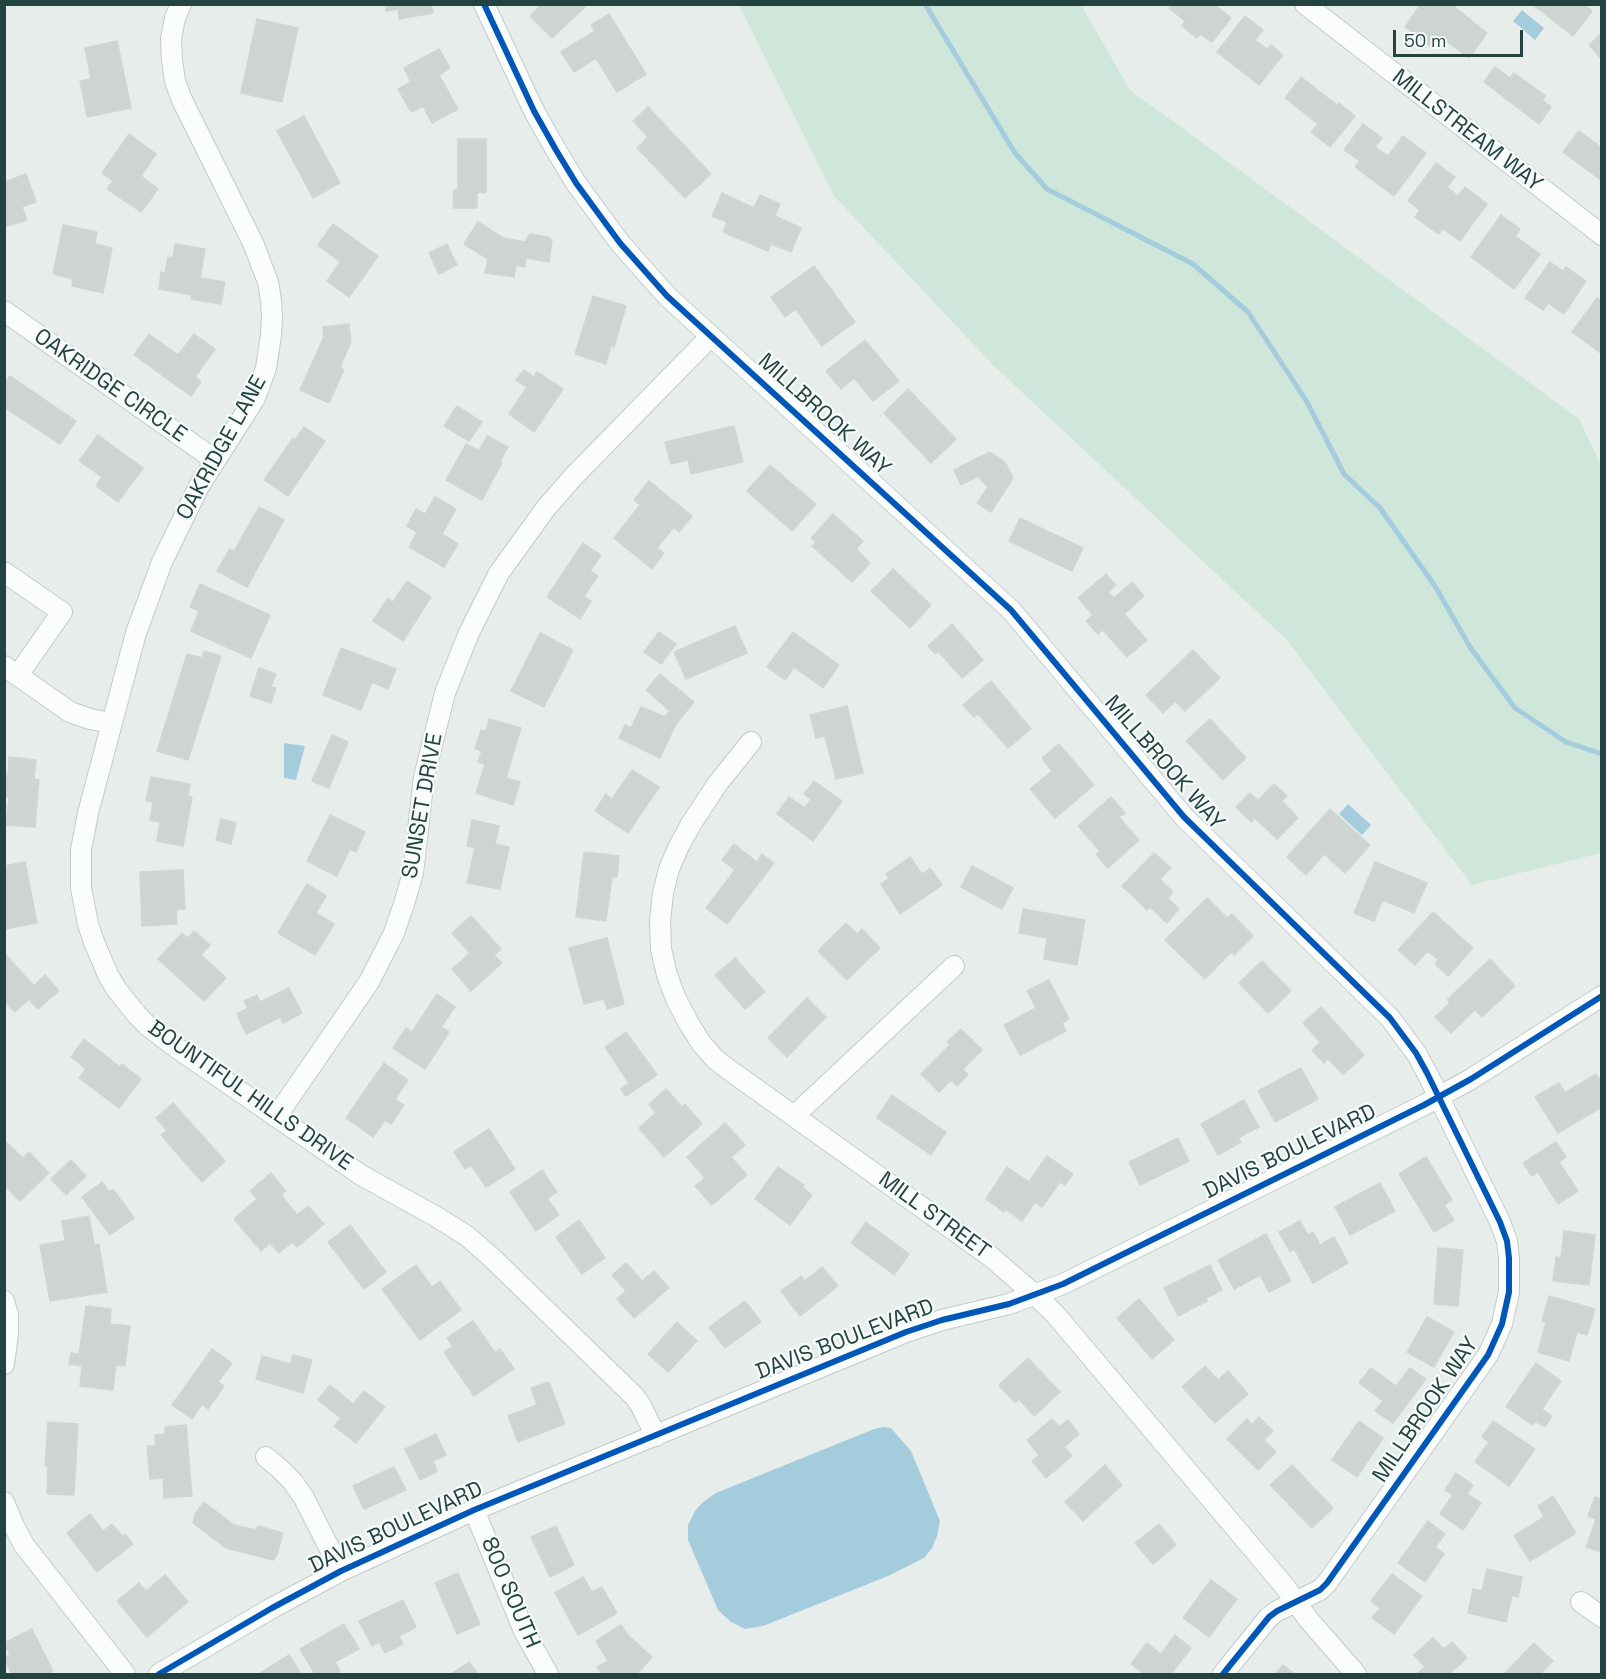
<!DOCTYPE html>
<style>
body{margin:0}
#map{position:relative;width:1606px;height:1679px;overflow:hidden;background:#e7edeb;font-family:"Space Grotesk",sans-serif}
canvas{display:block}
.frame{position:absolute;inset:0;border:6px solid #224340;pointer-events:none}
.scale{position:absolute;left:1393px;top:30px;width:130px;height:27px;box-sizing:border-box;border:3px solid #224340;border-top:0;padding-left:8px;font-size:18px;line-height:21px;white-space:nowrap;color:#224340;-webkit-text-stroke:4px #f6fbf9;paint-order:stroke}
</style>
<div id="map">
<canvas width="1606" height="1679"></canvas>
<div class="frame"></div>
<div class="scale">50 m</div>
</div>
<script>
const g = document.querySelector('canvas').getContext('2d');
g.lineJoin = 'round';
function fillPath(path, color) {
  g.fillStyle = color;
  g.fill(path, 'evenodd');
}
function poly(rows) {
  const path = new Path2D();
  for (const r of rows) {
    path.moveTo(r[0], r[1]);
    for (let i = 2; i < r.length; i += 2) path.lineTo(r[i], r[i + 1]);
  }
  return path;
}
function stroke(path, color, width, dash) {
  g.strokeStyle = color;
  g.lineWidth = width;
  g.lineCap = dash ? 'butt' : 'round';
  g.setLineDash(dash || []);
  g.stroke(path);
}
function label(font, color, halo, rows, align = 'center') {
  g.font = font + ' "Space Grotesk",sans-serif';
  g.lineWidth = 4.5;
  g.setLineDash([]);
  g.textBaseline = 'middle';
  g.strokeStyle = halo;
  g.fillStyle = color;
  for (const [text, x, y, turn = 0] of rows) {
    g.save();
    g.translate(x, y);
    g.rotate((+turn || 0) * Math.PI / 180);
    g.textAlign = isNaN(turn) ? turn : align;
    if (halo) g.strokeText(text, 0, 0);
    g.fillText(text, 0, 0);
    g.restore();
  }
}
fillPath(poly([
 [739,5,1081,5,1130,90,1579,419,1602,467,1601,853,1472,885,1286,639,993,365,834,196]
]), '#cfe6da');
fillPath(poly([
 [1522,10,1544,28,1535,40,1513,21],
 [284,743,305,746,296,780,284,778],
 [1348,804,1371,825,1362,835,1339,814],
 [883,1427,891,1428,911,1451,940,1521,937,1536,932,1548,924,1558,888,1576,763,1626,745,1629,731,1622,718,1610,688,1540,688,1525,695,1511,703,1502,716,1493,874,1429]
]), '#a5ccdd');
stroke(poly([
 [925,4,1015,153,1047,189,1193,264,1248,312,1307,402,1344,474,1380,508,1435,586,1470,647,1515,708,1566,742,1602,754]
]), '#a5ccdd', 5);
const building = poly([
 [385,4,431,4,433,13,399,19,398,9,386,11,385,4],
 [542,4,588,4,552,38,530,16,542,4],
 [1171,4,1214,4,1231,18,1212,42,1200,34,1197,38,1182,26,1185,21,1169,8,1171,4],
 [1421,4,1451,4,1487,33,1469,58,1441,37,1433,48,1405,27,1421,4],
 [1532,4,1584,4,1592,11,1573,36,1532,4],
 [609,14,646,74,617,92,596,58,574,72,561,52,595,31,591,25,609,14],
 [1245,16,1263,30,1255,40,1267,49,1271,45,1283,55,1259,85,1217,52,1245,16],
 [257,19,298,28,282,102,241,93,257,19],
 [1602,33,1602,60,1589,45,1602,33],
 [117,41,131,108,87,117,80,81,91,79,85,48,117,41],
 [439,49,450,68,439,75,458,109,432,123,423,106,411,112,398,89,411,82,404,68,439,49],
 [1495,67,1510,78,1514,73,1546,96,1542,100,1551,107,1539,124,1484,82,1495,67],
 [1301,77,1337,105,1339,103,1355,116,1330,147,1311,132,1318,124,1285,98,1301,77],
 [648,107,711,174,685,198,637,148,648,137,633,121,648,107],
 [304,116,340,183,313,198,277,131,304,116],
 [1363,124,1382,138,1375,147,1388,156,1403,136,1426,153,1394,196,1355,167,1360,161,1344,150,1363,124],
 [1579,131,1602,148,1602,181,1563,152,1579,131],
 [129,134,156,154,141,176,158,189,141,212,107,189,113,181,102,173,129,134],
 [458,139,486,139,486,193,477,192,477,208,453,208,454,190,458,190,458,139],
 [1436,163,1455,177,1447,187,1458,196,1465,187,1487,204,1460,241,1443,229,1438,234,1415,217,1420,210,1408,201,1436,163],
 [26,174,36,202,22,207,27,220,4,227,4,182,26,174],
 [722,193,754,208,760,195,780,204,775,216,801,228,791,252,771,244,768,251,723,232,727,222,712,216,722,193],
 [1501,215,1520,229,1515,236,1540,254,1514,289,1471,257,1501,215],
 [478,222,503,238,525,242,530,234,548,237,552,240,549,262,526,258,525,267,516,265,514,277,485,273,488,259,464,244,478,222],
 [333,224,378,256,349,297,327,281,340,262,318,245,333,224],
 [63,225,97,232,95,244,112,248,103,293,72,286,73,279,53,274,63,225],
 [175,244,205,249,200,278,225,282,221,304,191,299,192,295,159,289,161,272,165,273,168,257,173,258,175,244],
 [447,244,457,265,439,274,429,253,447,244],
 [1550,262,1563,271,1566,267,1586,281,1564,314,1548,303,1543,310,1525,298,1550,262],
 [814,266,855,322,822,346,796,309,785,317,771,297,814,266],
 [593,296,626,306,614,347,611,346,606,364,575,354,593,296],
 [1597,298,1602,302,1602,354,1572,332,1597,298],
 [349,324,351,342,340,367,344,370,329,403,300,390,324,337,323,327,349,324],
 [149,334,178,355,194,334,215,349,195,377,201,382,191,396,134,355,149,334],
 [865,340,899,381,873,401,854,378,841,389,826,371,865,340],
 [524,370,534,377,537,372,563,389,534,432,509,414,527,387,516,380,524,370],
 [10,376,76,421,60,444,4,407,4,385,10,376],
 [908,389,956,439,931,463,884,413,908,389],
 [457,406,482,422,469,441,444,426,457,406],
 [734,426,743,462,691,474,688,460,671,464,665,442,734,426],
 [304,427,325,441,288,496,264,480,293,438,295,440,304,427],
 [98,435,143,468,118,502,96,486,102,477,79,461,98,435],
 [487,436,508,447,500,461,502,463,482,500,446,480,466,444,479,451,487,436],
 [990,452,1005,462,1013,478,991,512,977,503,988,487,978,476,961,485,954,470,990,452],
 [770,465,816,504,792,531,747,491,770,465],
 [649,481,692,516,679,532,674,527,657,548,664,553,652,569,614,538,640,505,634,500,649,481],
 [435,497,456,509,442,534,458,544,444,567,409,547,417,532,407,526,416,509,425,514,435,497],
 [259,507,284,520,247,587,217,571,230,549,234,551,259,507],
 [833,514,863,541,856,549,870,563,852,582,812,546,816,542,811,538,833,514],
 [1020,518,1083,548,1072,571,1009,541,1020,518],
 [583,543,601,555,590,571,598,576,584,596,591,601,580,619,547,597,583,543],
 [893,569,931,605,910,628,871,591,893,569],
 [1106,574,1116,585,1108,592,1114,598,1132,582,1144,596,1124,614,1147,640,1127,657,1103,630,1098,634,1086,621,1093,615,1078,598,1106,574],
 [407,581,431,597,403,641,373,621,388,598,393,602,407,581],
 [200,584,270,615,251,658,191,631,199,611,190,607,200,584],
 [952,624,983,660,962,678,938,651,935,654,928,646,952,624],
 [735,626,747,653,686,679,674,652,735,626],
 [659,632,676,644,661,664,644,652,659,632],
 [793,632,839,665,823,688,794,667,785,680,767,667,793,632],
 [540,633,573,650,544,707,511,691,540,633],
 [341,648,396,669,388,689,372,682,361,710,323,695,341,648],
 [1193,650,1220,678,1185,711,1175,701,1163,713,1146,695,1193,650],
 [204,651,221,656,188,760,157,751,187,654,202,658,204,651],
 [259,668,276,674,271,687,276,688,271,703,250,696,259,668],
 [660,674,694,702,676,724,660,758,619,738,625,725,631,728,641,707,665,717,670,711,646,690,660,674],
 [991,681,1031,729,1008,748,978,714,974,717,963,705,991,681],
 [847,706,863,773,836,779,825,736,816,738,810,715,847,706],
 [489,719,521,728,506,778,520,782,513,805,476,793,485,764,478,762,482,751,475,749,481,730,486,731,489,719],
 [1210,719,1246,758,1223,780,1186,741,1210,719],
 [332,735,348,742,329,788,312,781,332,735],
 [1059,744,1094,785,1055,818,1030,789,1052,771,1042,758,1059,744],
 [9,757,36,760,34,779,39,780,35,827,6,825,9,797,4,797,4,774,8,775,9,757],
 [632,770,659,787,628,833,595,811,606,794,612,799,632,770],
 [151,777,190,784,188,796,192,797,183,846,157,841,160,822,150,820,153,802,146,801,151,777],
 [814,781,842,801,813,841,777,814,789,797,805,808,811,799,804,794,814,781],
 [1274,784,1287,796,1282,801,1298,818,1277,839,1255,818,1251,822,1236,807,1250,793,1258,800,1274,784],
 [1111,797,1125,813,1119,817,1139,840,1108,868,1096,854,1100,851,1078,826,1111,797],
 [1330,809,1370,845,1345,873,1324,854,1306,875,1287,857,1330,809],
 [330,815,365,832,356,852,350,849,337,876,307,861,330,815],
 [221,819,236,823,231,844,216,840,221,819],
 [472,820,499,826,495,844,509,847,500,889,467,883,475,848,467,846,472,820],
 [734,844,757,862,762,854,774,863,727,924,706,908,735,870,722,860,734,844],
 [584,852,619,856,617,877,612,877,606,921,576,917,584,852],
 [1154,853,1171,868,1160,879,1173,892,1168,898,1179,909,1167,923,1150,907,1147,910,1122,886,1154,853],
 [910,857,922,874,930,868,942,885,900,914,881,884,889,879,886,874,910,857],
 [25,862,37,923,4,929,4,866,25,862],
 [1375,862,1427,883,1414,913,1383,900,1374,921,1354,913,1375,862],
 [972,866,1013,888,1002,909,961,887,972,866],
 [183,870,185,909,176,909,177,924,142,926,140,872,183,870],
 [307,884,326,896,316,913,334,924,315,955,278,933,307,884],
 [1207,898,1227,918,1232,914,1253,936,1234,955,1231,952,1205,979,1165,940,1207,898],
 [1023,909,1085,920,1077,965,1044,959,1047,938,1019,933,1023,909],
 [1433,912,1473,948,1448,976,1435,964,1438,960,1428,951,1415,965,1398,950,1433,912],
 [471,916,501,949,494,955,502,963,471,991,452,969,470,953,452,933,471,916],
 [846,923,857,934,862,929,880,948,847,980,818,951,846,923],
 [194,931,210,945,201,955,226,978,204,1001,158,959,182,933,188,938,194,931],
 [607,938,624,1004,607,1009,604,999,584,1004,569,948,607,938],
 [5,954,34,986,45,975,59,991,38,1009,29,999,15,1012,4,1001,5,954],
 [735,958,765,992,745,1009,715,975,735,958],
 [1490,959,1515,986,1482,1017,1475,1010,1451,1033,1435,1017,1450,1003,1447,1000,1490,959],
 [1262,961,1291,991,1268,1013,1239,983,1262,961],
 [1049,980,1069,1019,1062,1023,1066,1031,1020,1055,1004,1025,1036,1008,1027,991,1049,980],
 [289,988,302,1013,283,1023,280,1017,246,1034,237,1014,248,1008,244,1001,257,995,260,1002,289,988],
 [437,994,455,1007,441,1027,449,1032,425,1069,393,1048,406,1028,412,1032,437,994],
 [807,998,826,1017,787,1057,768,1038,807,998],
 [1321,1007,1364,1055,1343,1075,1328,1058,1324,1063,1312,1050,1320,1042,1303,1023,1321,1007],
 [961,1029,982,1050,963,1069,968,1075,957,1086,951,1080,939,1092,921,1074,950,1045,947,1042,961,1029],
 [626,1032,657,1075,626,1096,621,1089,629,1083,605,1047,626,1032],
 [84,1039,120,1067,122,1064,141,1079,119,1108,79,1078,86,1069,71,1057,84,1039],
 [384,1063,408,1080,395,1099,404,1105,391,1124,385,1120,373,1137,346,1118,384,1063],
 [1301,1068,1318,1099,1275,1122,1258,1091,1301,1068],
 [1596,1074,1602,1083,1602,1107,1558,1133,1535,1097,1559,1083,1565,1093,1596,1074],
 [666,1089,682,1107,685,1104,702,1124,664,1157,639,1128,656,1113,649,1104,666,1089],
 [892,1095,946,1132,931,1155,877,1118,892,1095],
 [1244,1100,1259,1127,1238,1138,1241,1142,1218,1155,1201,1124,1244,1100],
 [173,1103,225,1161,202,1182,161,1135,167,1130,156,1118,173,1103],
 [725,1123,745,1145,731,1157,747,1175,712,1205,695,1186,705,1178,687,1157,725,1123],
 [489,1129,515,1169,486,1187,471,1165,465,1169,454,1152,489,1129],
 [1178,1138,1189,1161,1140,1185,1129,1162,1178,1138],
 [4,1140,23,1158,29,1152,49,1173,20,1201,4,1185,4,1140],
 [1556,1142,1566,1157,1559,1162,1578,1191,1558,1204,1538,1172,1532,1176,1523,1163,1556,1142],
 [1047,1156,1073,1174,1065,1185,1060,1182,1042,1207,1035,1202,1022,1221,1005,1209,1004,1212,986,1199,1007,1167,1029,1182,1047,1156],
 [1426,1157,1452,1200,1444,1205,1454,1220,1434,1232,1399,1174,1426,1157],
 [71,1160,86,1176,66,1195,51,1179,71,1160],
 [778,1167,804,1185,802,1187,812,1195,790,1225,755,1199,778,1167],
 [542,1170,557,1192,547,1198,559,1215,536,1231,510,1192,542,1170],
 [271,1173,286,1191,281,1195,297,1215,308,1206,324,1224,297,1247,292,1242,279,1253,270,1243,261,1251,234,1219,257,1199,250,1191,271,1173],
 [102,1182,109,1192,113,1189,134,1218,110,1235,82,1197,102,1182],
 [1380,1183,1395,1211,1350,1235,1335,1207,1380,1183],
 [89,1216,94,1245,99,1244,107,1292,50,1301,40,1245,65,1241,62,1221,89,1216],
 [579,1220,605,1258,582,1274,556,1237,579,1220],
 [1300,1221,1308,1235,1313,1232,1320,1245,1334,1237,1348,1263,1313,1283,1294,1249,1290,1252,1279,1232,1300,1221],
 [866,1222,909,1254,894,1275,851,1243,866,1222],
 [350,1225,386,1272,364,1289,328,1242,350,1225],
 [1564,1231,1595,1235,1589,1285,1553,1281,1556,1257,1561,1258,1564,1231],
 [1266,1234,1291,1281,1269,1292,1260,1275,1234,1289,1218,1260,1266,1234],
 [1438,1248,1463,1250,1458,1306,1434,1304,1438,1248],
 [626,1263,642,1281,654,1271,669,1288,634,1318,617,1299,626,1291,612,1275,626,1263],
 [416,1265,432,1287,440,1281,461,1310,420,1340,382,1289,416,1265],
 [1210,1265,1222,1290,1206,1298,1207,1301,1178,1316,1164,1288,1210,1265],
 [822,1267,838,1286,800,1316,781,1291,801,1276,805,1281,822,1267],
 [1549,1296,1595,1309,1587,1335,1577,1332,1569,1361,1538,1352,1546,1322,1542,1321,1549,1296],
 [1139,1299,1174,1340,1152,1359,1117,1318,1139,1299],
 [745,1301,761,1322,725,1348,709,1327,745,1301],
 [86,1306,111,1309,110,1324,130,1326,125,1366,116,1365,113,1390,80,1386,82,1366,69,1364,71,1353,79,1354,86,1306],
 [1427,1317,1454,1332,1434,1367,1407,1352,1427,1317],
 [473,1321,495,1353,500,1349,514,1369,474,1396,444,1352,453,1346,447,1338,473,1321],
 [677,1322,697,1341,668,1372,648,1354,677,1322],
 [212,1349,232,1363,218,1382,224,1386,208,1409,202,1404,192,1419,172,1405,212,1349],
 [293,1355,312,1360,303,1393,256,1379,262,1356,290,1364,293,1355],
 [1028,1358,1060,1392,1034,1416,1019,1399,1015,1403,999,1385,1028,1358],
 [1536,1363,1561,1381,1542,1409,1552,1416,1545,1427,1535,1421,1533,1425,1506,1407,1536,1363],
 [1205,1366,1218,1380,1228,1371,1248,1394,1215,1423,1182,1387,1205,1366],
 [1371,1368,1396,1386,1410,1368,1426,1379,1393,1423,1375,1411,1383,1401,1359,1383,1371,1368],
 [549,1382,565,1424,518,1442,508,1416,537,1405,531,1388,549,1382],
 [330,1385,353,1404,364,1391,385,1407,356,1443,334,1426,341,1418,318,1400,330,1385],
 [1259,1417,1273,1431,1264,1440,1276,1452,1258,1470,1227,1439,1247,1419,1252,1425,1259,1417],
 [1052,1419,1059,1427,1068,1420,1079,1434,1064,1447,1072,1456,1046,1478,1032,1461,1039,1455,1027,1440,1052,1419],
 [1359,1421,1383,1438,1357,1477,1332,1460,1359,1421],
 [1493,1421,1535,1449,1509,1486,1475,1462,1489,1442,1482,1437,1493,1421],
 [48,1422,78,1424,74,1495,47,1494,48,1466,45,1466,48,1422],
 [186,1425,192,1496,164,1498,163,1478,150,1479,147,1446,155,1446,155,1435,165,1434,165,1427,186,1425],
 [436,1434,446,1455,433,1461,437,1471,420,1480,405,1449,436,1434],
 [1105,1465,1122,1485,1083,1521,1065,1502,1105,1465],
 [1292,1465,1333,1508,1312,1528,1270,1485,1292,1465],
 [394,1467,406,1490,364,1509,353,1486,394,1467],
 [1456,1473,1473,1485,1467,1494,1481,1503,1463,1530,1440,1514,1453,1495,1445,1490,1456,1473],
 [1553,1496,1576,1533,1530,1561,1514,1536,1544,1517,1538,1506,1553,1496],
 [1595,1497,1602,1499,1602,1552,1586,1547,1596,1519,1588,1516,1595,1497],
 [204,1502,234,1525,255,1530,258,1526,283,1533,277,1555,273,1560,226,1548,193,1523,195,1514,204,1502],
 [90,1514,103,1531,112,1524,122,1536,125,1534,133,1544,97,1572,67,1533,90,1514],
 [1428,1521,1445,1534,1435,1547,1444,1554,1425,1582,1398,1563,1428,1521],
 [1159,1524,1176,1545,1153,1564,1135,1543,1159,1524],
 [556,1526,574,1565,550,1577,531,1537,556,1526],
 [1487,1569,1522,1577,1518,1597,1512,1595,1506,1622,1468,1613,1473,1589,1482,1591,1487,1569],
 [458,1573,480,1624,457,1634,435,1583,458,1573],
 [1392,1574,1422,1596,1394,1634,1372,1618,1380,1608,1371,1601,1392,1574],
 [165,1575,188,1602,147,1637,117,1601,139,1583,146,1591,165,1575],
 [583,1577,592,1592,602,1587,617,1613,578,1635,555,1593,583,1577],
 [1211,1580,1237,1599,1209,1637,1183,1618,1211,1580],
 [403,1600,416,1627,399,1636,403,1644,385,1653,379,1642,372,1646,359,1621,403,1600],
 [344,1624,359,1649,335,1662,340,1671,333,1674,315,1674,300,1649,344,1624],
 [621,1625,627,1634,652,1657,641,1670,634,1674,602,1674,597,1667,608,1661,596,1641,621,1625],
 [32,1629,53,1671,51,1672,52,1674,12,1674,4,1659,4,1658,10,1655,4,1643,32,1629],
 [1175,1635,1191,1648,1171,1674,1145,1674,1131,1664,1147,1643,1161,1654,1175,1635],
 [1433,1638,1444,1649,1452,1642,1467,1658,1449,1674,1417,1674,1425,1667,1414,1655,1433,1638],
 [1534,1643,1553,1661,1540,1674,1504,1674,1534,1643],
 [289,1655,301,1674,259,1674,289,1655],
 [469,1662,478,1674,451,1674,469,1662],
 [1283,1665,1295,1674,1275,1674,1283,1665]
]);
fillPath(building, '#ced4d2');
stroke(building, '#cfd6d4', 1.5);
const minor = poly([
 [181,4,175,18,171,39,172,60,175,81,182,100,254,245,261,264,268,282,271,300,272,317,271,335,266,368,255,398,198,488,162,562,136,633,88,813,81,850,81,888,88,924,94,942,108,975,117,990,137,1015,148,1026,174,1046,361,1175,435,1216,467,1236,491,1257,634,1396,640,1404,656,1436],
 [484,4,534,111,556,150,576,183,620,243,667,296,1011,610,1184,817,1390,1018,1416,1053,1427,1073,1500,1222,1507,1241,1509,1258,1509,1292,1502,1324,1488,1355,1327,1583,1320,1590,1277,1611,1269,1617,1223,1674],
 [1305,4,1602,235],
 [4,311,215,460],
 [4,572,62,612,18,675],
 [4,666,70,712,90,719,111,723],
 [751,742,718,783,691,824,679,846,669,869,663,893,660,921,661,949,667,975,676,999,688,1022,701,1043,715,1059,732,1072,990,1256,1035,1295,1055,1314,1286,1588,1308,1619,1356,1674],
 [794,1116,954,966],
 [276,1117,369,982,394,933,404,904,413,873,424,777,445,693,468,635,499,573,546,508,574,476,711,336],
 [4,1301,8,1315,8,1334,4,1364],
 [266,1457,280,1469,293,1482,304,1498,341,1571],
 [4,1502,14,1526,24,1545,125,1674],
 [474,1510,524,1631,548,1674],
 [1581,1602,1602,1617],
 [159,1674,272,1608,341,1571,474,1510,906,1332,942,1320,1009,1304,1063,1284,1424,1105,1471,1079,1602,996]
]);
stroke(minor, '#c4cac8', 22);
stroke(minor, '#fbfcfc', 20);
stroke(poly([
 [484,4,534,111,556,150,576,183,620,243,667,296,1011,610,1184,817,1390,1018,1416,1053,1427,1073,1500,1222,1507,1241,1509,1258,1509,1292,1502,1324,1488,1355,1327,1583,1320,1590,1277,1611,1269,1617,1223,1674],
 [159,1674,272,1608,341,1571,474,1510,906,1332,942,1320,1009,1304,1063,1284,1424,1105,1471,1079,1602,996]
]), '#0057b8', 6);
label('22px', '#224340', '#f6fbf9', [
 ["MILLSTREAM WAY",1467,131,38],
 ["OAKRIDGE CIRCLE",110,386,35],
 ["MILLBROOK WAY",824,415,42],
 ["OAKRIDGE LANE",222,448,-61],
 ["MILLBROOK WAY",1164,763,49],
 ["SUNSET DRIVE",423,806,-80],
 ["BOUNTIFUL HILLS DRIVE",250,1096,35],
 ["DAVIS BOULEVARD",1290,1152,-26],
 ["MILL STREET",934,1216,36],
 ["DAVIS BOULEVARD",845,1340,-21],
 ["MILLBROOK WAY",1426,1410,-56],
 ["DAVIS BOULEVARD",396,1528,-25],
 ["800 SOUTH",510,1593,67]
]);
</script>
